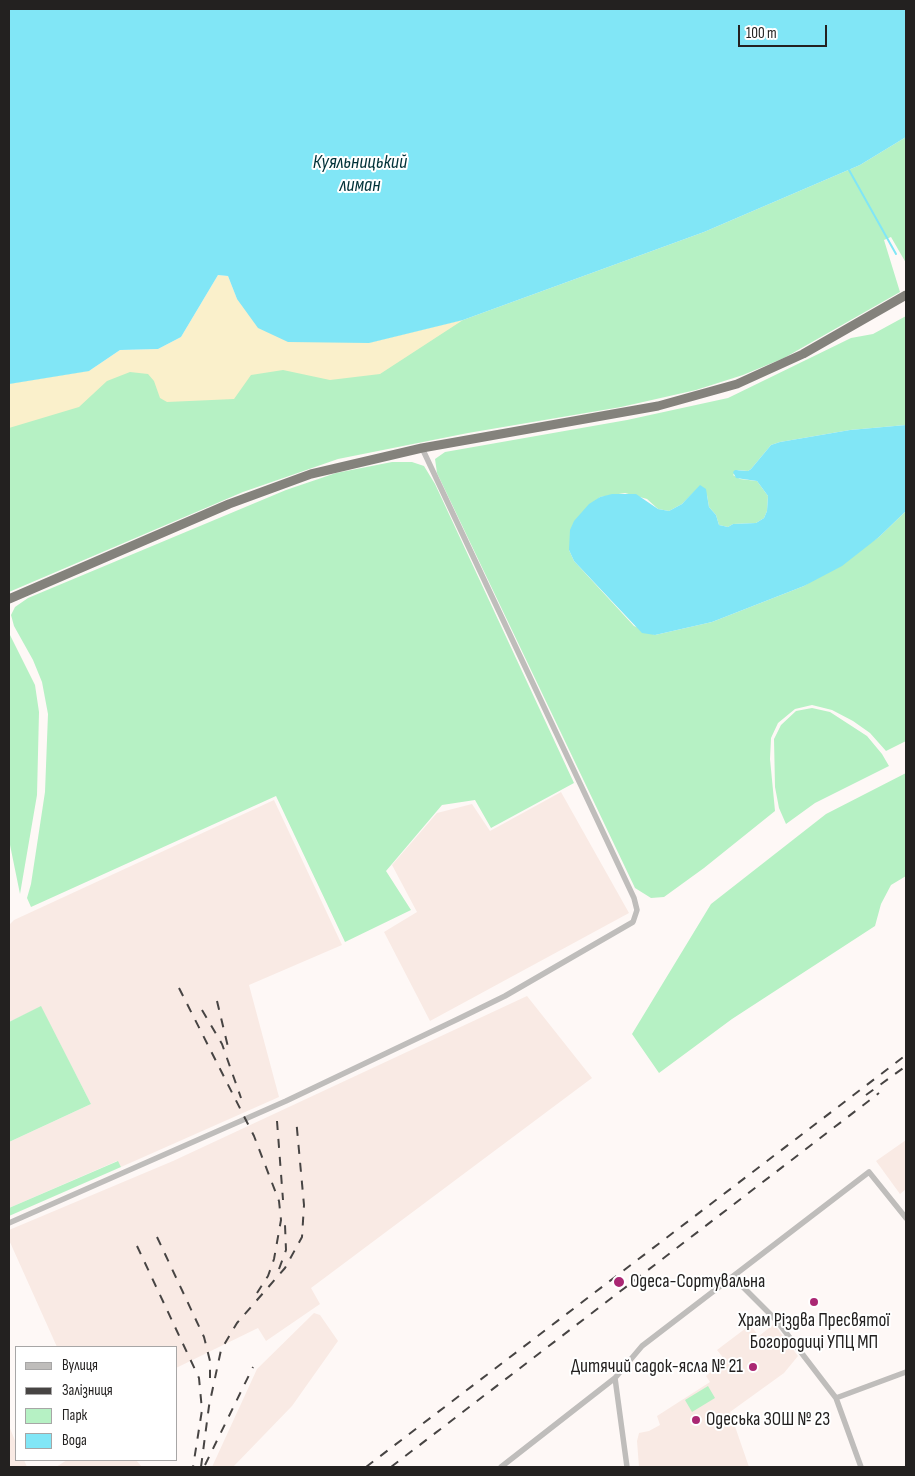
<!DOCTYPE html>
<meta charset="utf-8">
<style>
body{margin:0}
#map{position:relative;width:915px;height:1476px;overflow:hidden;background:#fef8f6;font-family:"Sofia Sans Condensed",sans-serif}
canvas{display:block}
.frame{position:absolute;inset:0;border:10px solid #232120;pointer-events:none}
.legend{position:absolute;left:15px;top:1346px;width:162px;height:115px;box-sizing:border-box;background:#fff;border:1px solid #a7a6a6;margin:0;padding:6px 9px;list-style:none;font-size:15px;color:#232120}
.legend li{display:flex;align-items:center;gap:10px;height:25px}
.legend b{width:25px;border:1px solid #a7a6a6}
.scale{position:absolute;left:738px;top:25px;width:89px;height:22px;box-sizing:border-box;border:2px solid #232120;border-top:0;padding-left:6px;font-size:15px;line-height:18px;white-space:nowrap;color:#232120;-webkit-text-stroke:4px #fff;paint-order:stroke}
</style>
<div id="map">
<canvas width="915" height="1476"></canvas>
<div class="frame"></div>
<ul class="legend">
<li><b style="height:6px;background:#bfbdbb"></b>Вулиця</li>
<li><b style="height:6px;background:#474443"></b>Залізниця</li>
<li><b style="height:14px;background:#b6f1c4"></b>Парк</li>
<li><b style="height:14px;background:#81e6f6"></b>Вода</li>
</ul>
<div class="scale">100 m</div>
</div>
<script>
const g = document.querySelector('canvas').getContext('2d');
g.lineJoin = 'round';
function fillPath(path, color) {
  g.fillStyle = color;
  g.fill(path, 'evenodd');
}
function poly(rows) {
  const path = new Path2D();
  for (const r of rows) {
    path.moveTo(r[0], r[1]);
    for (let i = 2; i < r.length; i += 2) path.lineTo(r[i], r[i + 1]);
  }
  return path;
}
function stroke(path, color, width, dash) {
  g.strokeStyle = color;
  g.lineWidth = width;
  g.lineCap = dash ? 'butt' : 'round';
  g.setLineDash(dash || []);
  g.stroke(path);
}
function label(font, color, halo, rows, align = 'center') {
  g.font = font + ' "Sofia Sans Condensed",sans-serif';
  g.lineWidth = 4;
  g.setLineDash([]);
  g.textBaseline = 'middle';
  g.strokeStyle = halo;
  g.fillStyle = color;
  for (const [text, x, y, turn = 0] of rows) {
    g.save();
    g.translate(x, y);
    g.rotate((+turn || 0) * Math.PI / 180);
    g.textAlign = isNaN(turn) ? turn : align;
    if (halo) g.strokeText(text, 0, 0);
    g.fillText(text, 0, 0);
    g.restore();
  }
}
fillPath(poly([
 [561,792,629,913,430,1021,384,932,417,912,392,865,437,813,472,804,490,831],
 [274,800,342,945,249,985,279,1097,121,1167,117,1161,9,1208,9,1142,91,1104,41,1007,9,1022,9,925,14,920],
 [527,996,592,1078,311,1288,320,1304,266,1341,258,1328,176,1368,176,1347,57,1347,9,1240,9,1230,173,1161],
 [906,1140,906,1189,900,1194,876,1161],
 [314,1313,320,1315,338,1341,292,1406,233,1467,212,1467,257,1369],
 [774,1324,798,1356,784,1373,730,1412,749,1467,639,1467,637,1441,639,1433,649,1431,660,1425,657,1416,710,1382,706,1376,725,1360,717,1350,750,1325,759,1336],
 [9,1426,16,1443,16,1460,24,1460,27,1467,9,1467],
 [67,1460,136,1460,142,1467,56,1467]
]), '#f9eae4');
fillPath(poly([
 [906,137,906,263,891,237,884,240,900,292,784,358,743,375,696,390,621,407,468,433,338,459,243,492,9,592,9,384,89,371,369,343,463,320,704,232,860,165],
 [906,316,906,425,850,430,780,442,771,445,751,469,748,471,738,470,733,475,740,479,757,481,768,496,767,511,764,518,756,523,733,524,728,527,719,525,716,515,709,507,707,495,698,488,682,504,669,511,658,509,647,499,625,493,600,497,583,512,569,550,574,561,634,626,655,635,712,622,804,586,879,537,906,511,906,741,886,751,870,733,853,721,832,710,812,705,795,709,778,723,771,738,770,759,775,811,704,868,664,897,651,898,635,888,437,473,435,459,445,452,627,420,728,398,851,338,873,334],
 [392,462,412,462,424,466,435,484,574,783,491,828,475,800,442,805,386,871,411,910,345,942,276,796,31,907,27,898,31,884,45,792,48,714,42,682,33,660,14,626,11,615,15,607,28,598,286,490,336,473],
 [9,633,35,685,39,712,37,795,20,894,9,840],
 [812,708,830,712,867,736,882,754,889,766,815,803,786,824,779,808,775,787,774,739,781,725,796,711],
 [906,773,906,876,891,885,881,904,875,926,732,1019,659,1073,632,1034,711,904,826,814],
 [41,1006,91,1104,9,1142,9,1022],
 [118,1161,121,1167,9,1216,9,1208],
 [708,1386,715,1398,692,1412,685,1400]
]), '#b6f1c4');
fillPath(poly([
 [218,275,228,276,237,299,369,343,463,320,380,374,330,380,283,370,251,375,234,399,167,402,160,398,154,381,148,374,130,372,107,381,79,407,9,428,9,384,89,371,120,350,158,349,181,337]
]), '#faf0cb');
fillPath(poly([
 [9,9,906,9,906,137,860,165,704,232,463,320,369,343,288,342,258,328,237,299,228,276,218,275,181,337,158,349,120,350,89,371,9,384],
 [906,425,906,511,879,537,842,566,804,586,712,622,655,635,642,633,574,561,569,550,570,530,574,521,589,504,600,497,612,494,636,494,658,509,669,511,682,504,700,485,706,489,709,507,716,515,719,525,728,527,733,524,756,523,764,518,767,511,768,496,757,481,736,478,733,472,735,470,748,471,751,469,771,445,780,442,850,430]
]), '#81e6f6');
stroke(poly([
 [849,170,896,254]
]), '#81e6f6', 2);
stroke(poly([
 [9,1223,286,1101,458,1019,505,996,633,922,637,910,634,898,422,448],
 [734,1278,777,1321,836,1398,861,1467],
 [615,1378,627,1467],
 [836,1398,906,1372],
 [501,1467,615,1378,642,1346,869,1172,906,1218]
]), '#bfbdbb', 5.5);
stroke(poly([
 [9,599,229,504,311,474,422,448,658,406,737,384,803,354,906,295]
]), '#84827c', 9);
stroke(poly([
 [179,988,254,1136,279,1201,281,1220,274,1259,268,1276,257,1293],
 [217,1001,228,1047],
 [202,1010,222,1044,241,1098],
 [866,1095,906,1066],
 [277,1121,283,1200],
 [157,1237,204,1337,210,1361,210,1378],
 [137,1246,199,1378,202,1410,193,1467],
 [279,1269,286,1250,285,1225],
 [205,1465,253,1367],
 [201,1467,209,1406,221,1350,237,1323,285,1268,302,1237,304,1205,296,1118],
 [366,1467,906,1055],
 [391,1467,879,1093]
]), '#474443', 2, [9, 9]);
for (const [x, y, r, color] of [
 [619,1282,6,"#aa2773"],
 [814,1302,5,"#aa2773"],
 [753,1367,5,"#aa2773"],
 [696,1420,5,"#aa2773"]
]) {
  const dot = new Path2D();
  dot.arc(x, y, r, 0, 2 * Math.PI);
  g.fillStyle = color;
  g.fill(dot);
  stroke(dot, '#fff', 2);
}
label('19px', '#232120', '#fff', [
 ["Одеса-Сортувальна",630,1282],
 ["Храм Різдва Пресвятої",814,1321,"center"],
 ["Богородиці УПЦ МП",814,1343,"center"],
 ["Дитячий садок-ясла № 21",743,1367,"right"],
 ["Одеська ЗОШ № 23",706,1420]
], 'left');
label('italic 20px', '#003138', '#fff', [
 ["Куяльницький",360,163],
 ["лиман",360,186]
]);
</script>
